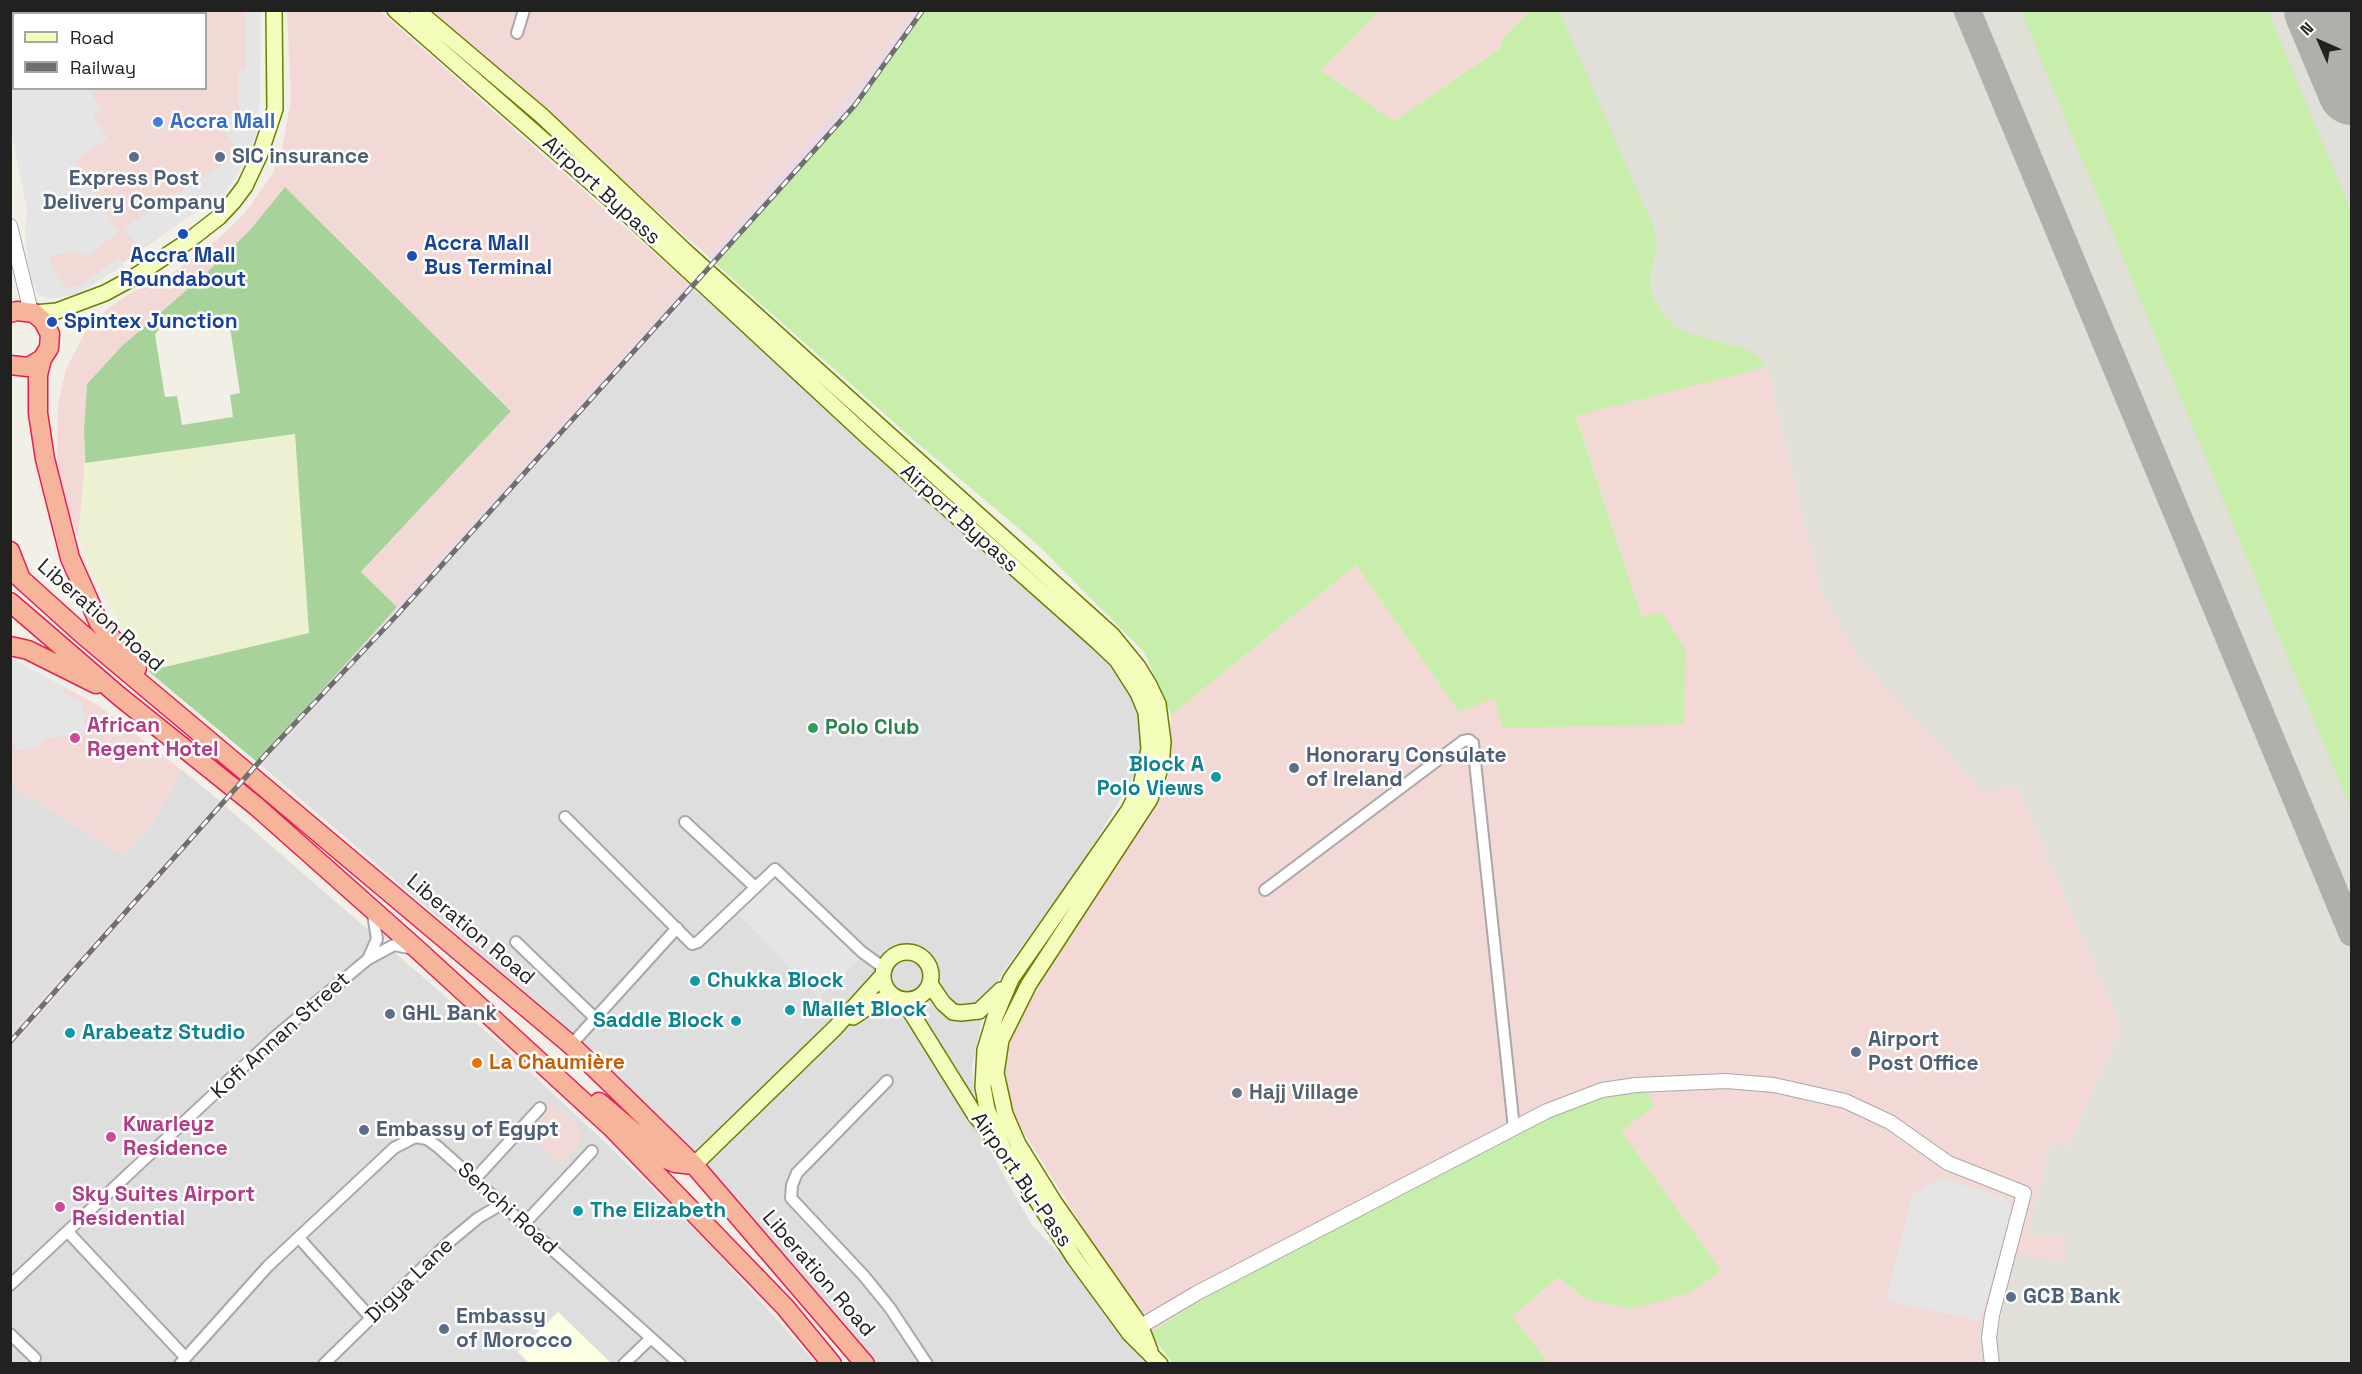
<!DOCTYPE html>
<meta charset="utf-8">
<style>
body{margin:0}
#map{position:relative;width:2362px;height:1374px;overflow:hidden;background:#f2efe7;font-family:"Space Grotesk",sans-serif}
canvas{display:block}
.frame{position:absolute;inset:0;border:12px solid #212121;pointer-events:none}
.legend{position:absolute;left:12px;top:12px;width:195px;height:78px;box-sizing:border-box;background:#fff;border:2px solid #a6a6a6;margin:0;padding:8px 10px;list-style:none;font-size:18px;color:#212121}
.legend li{display:flex;align-items:center;gap:12px;height:30px}
.legend b{width:30px;border:2px solid #a6a6a6}
.north{position:absolute;left:2290px;top:12px;width:60px;height:60px;-webkit-text-stroke:4px #fff;paint-order:stroke;rotate:315deg;font-size:16px;font-weight:700;line-height:24px;text-align:center;color:#212121}
.north::after{content:'';display:block;margin:auto;width:21px;height:27px;background:#212121;clip-path:polygon(50% 0,100% 100%,50% 72%,0 100%)}
</style>
<div id="map">
<canvas width="2362" height="1374"></canvas>
<div class="frame"></div>
<ul class="legend">
<li><b style="height:8px;background:#f5fdba"></b>Road</li>
<li><b style="height:8px;background:#6f6f6f"></b>Railway</li>
</ul>
<div class="north">N</div>
</div>
<script>
const g = document.querySelector('canvas').getContext('2d');
g.lineJoin = 'round';
function fillPath(path, color) {
  g.fillStyle = color;
  g.fill(path, 'evenodd');
}
function poly(rows) {
  const path = new Path2D();
  for (const r of rows) {
    if (r.length === 3) {
      path.moveTo(r[0] + r[2], r[1]);
      path.arc(r[0], r[1], r[2], 0, 2 * Math.PI);
      continue;
    }
    path.moveTo(r[0], r[1]);
    for (let i = 2; i < r.length; i += 2) path.lineTo(r[i], r[i + 1]);
  }
  return path;
}
function stroke(path, color, width, dash) {
  g.strokeStyle = color;
  g.lineWidth = width;
  g.lineCap = dash ? 'butt' : 'round';
  g.setLineDash(dash || []);
  g.stroke(path);
}
function label(font, color, halo, rows, align = 'center') {
  g.font = font + ' "Space Grotesk",sans-serif';
  g.lineWidth = 5;
  g.setLineDash([]);
  g.textBaseline = 'middle';
  g.strokeStyle = halo;
  g.fillStyle = color;
  for (const [text, x, y, turn = 0] of rows) {
    g.save();
    g.translate(x, y);
    g.rotate((+turn || 0) * Math.PI / 180);
    g.textAlign = isNaN(turn) ? turn : align;
    if (halo) g.strokeText(text, 0, 0);
    g.fillText(text, 0, 0);
    g.restore();
  }
}
fillPath(poly([
 [695,290,1097,646,1128,685,1141,727,1139,768,1085,859,1003,972,986,1001,972,1067,977,1127,1031,1224,1070,1265,1144,1363,874,1363,650,1112,451,928,262,766],
 [182,770,220,801,11,1033,11,786,123,855,153,823],
 [225,806,499,1043,608,1145,709,1244,816,1363,11,1364,11,1047]
]), '#dfdede');
fillPath(poly([
 [10,11,261,11,257,132,243,165,216,206,194,213,78,294,52,298,38,295,27,248,27,208,11,130],
 [14,14,206,14,206,88,14,88],
 [287,11,380,11,688,283,397,607,361,573,511,410,285,187,250,230,205,274,122,346,87,384,84,428,84,492,78,538,69,513,57,464,58,404,66,369,84,334,108,308,136,290,158,284,217,240,245,213,273,173,282,149,291,100],
 [432,11,913,11,868,73,709,257],
 [1379,11,1530,11,1502,39,1501,48,1394,121,1321,70],
 [1767,367,1820,588,1998,791,2016,784,2121,1027,2068,1147,2051,1141,2027,1235,2067,1238,2065,1261,2015,1257,1999,1324,1980,1323,1981,1364,1549,1363,1512,1316,1558,1277,1586,1299,1721,1270,1620,1130,1654,1106,1289,1243,1150,1333,1010,1111,1002,1066,1025,1002,1120,862,1168,777,1171,715,1356,565,1459,712,1642,617,1576,415],
 [10,658,98,705,182,770,153,823,123,855,11,786],
 [552,1103,580,1128,581,1142,560,1165,526,1130]
]), '#f3d9d6');
fillPath(poly([
 [913,11,925,11,816,150,716,264,709,257,868,73],
 [688,283,695,290,262,766,257,762],
 [220,801,225,806,11,1047,11,1033]
]), '#ebd9e6');
fillPath(poly([
 [558,1312,611,1363,529,1363,518,1352]
]), '#fdffe3');
fillPath(poly([
 [1559,11,2351,11,2351,1363,1981,1363,1979,1322,1999,1324,2015,1256,2065,1261,2066,1238,2027,1235,2051,1141,2068,1147,2121,1027,2016,784,1986,795,1856,654,1820,588,1767,367,1746,349,1684,332,1672,324,1660,309,1652,293,1650,277,1657,245]
]), '#e0dfd8');
fillPath(poly([
 [295,434,309,633,148,671,93,575,78,538,85,463]
]), '#edf1d2');
fillPath(poly([
 [925,11,1379,11,1321,70,1394,121,1501,48,1502,39,1530,11,1559,11,1653,226,1657,245,1650,277,1652,293,1660,309,1672,324,1684,332,1746,349,1758,357,1767,367,1576,416,1642,617,1662,613,1685,649,1684,724,1503,728,1494,698,1459,712,1356,565,1171,715,1145,653,1036,543,916,442,716,264,816,150],
 [2021,11,2268,11,2351,211,2351,810],
 [1646,1090,1654,1106,1621,1131,1721,1270,1690,1293,1630,1309,1586,1299,1558,1277,1512,1316,1549,1363,1172,1363,1150,1333,1289,1243,1541,1117,1612,1093]
]), '#c8eeab');
fillPath(poly([
 [285,187,511,411,361,572,397,607,257,762,148,671,309,633,295,434,85,463,84,428,87,384,122,346,205,274,250,230],
 [228,314,240,393,230,395,233,417,182,425,177,396,165,397,155,335,162,324]
]), '#a7d39a');
fillPath(poly([
 [76,10,76,13,14,14,14,88,99,89,91,94,101,110,93,116,108,139,75,160,118,232,89,256,74,251,48,257,65,288,80,285,119,257,124,265,78,294,52,298,38,295,29,274,25,231,27,208,11,130,10,11],
 [246,11,261,11,260,99,257,132,243,165,216,206,194,213,139,249,124,228,239,154,219,121,239,109,239,69,246,69],
 [10,658,65,687,63,694,82,701,85,732,42,740,41,746,16,751,11,733],
 [779,877,860,958,819,997,736,912,769,878],
 [1941,1178,2006,1198,2012,1209,1980,1321,1886,1300,1913,1194]
]), '#e5e5e5');
stroke(poly([
 [1967,10,2352,933]
]), '#b0afab', 27);
stroke(poly([
 [2318,10,2352,91]
]), '#b0afab', 68);
const minor = poly([
 [517,33,524,10],
 [565,817,692,944,698,942,775,869,862,952,884,968],
 [685,822,755,887],
 [1265,890,1463,741,1469,740,1473,743,1514,1128],
 [516,942,595,1018],
 [368,959,377,939,373,914],
 [571,1045,677,928],
 [887,1081,797,1173,792,1185,791,1198,864,1276,890,1308,927,1364],
 [474,1180,540,1108],
 [524,1224,592,1151],
 [68,1232,185,1357],
 [299,1238,371,1318],
 [10,1285,276,1036,368,959,394,945,414,949],
 [10,1334,35,1358],
 [180,1364,268,1266,394,1148,415,1137,427,1139,438,1147,680,1364],
 [324,1364,448,1243,478,1218,502,1204],
 [624,1364,651,1338]
]);
const tertiary = poly([
 [10,226,31,312],
 [1131,1332,1197,1293,1547,1111,1602,1090,1636,1085,1726,1081,1774,1085,1845,1101,1890,1122,1948,1163,2024,1193,1992,1315,1989,1338,1992,1364]
]);
const secondary = poly([
 [395,10,625,212,872,441,1098,642,1117,660,1138,693,1146,712,1149,749,1141,786,1129,810,1011,979,995,1017,985,1050,983,1087,987,1109,1004,1150],
 [417,10,541,115,685,251,1112,635,1138,667,1149,685,1158,704,1163,742,1161,766,1150,799,1029,984,1001,1040,996,1073,1005,1114,1018,1144,1054,1202,1140,1325,1150,1351],
 [34,313,57,311,105,293,131,279,187,242,219,217,233,202,245,186,260,154,275,109,274,10],
 [907,976,24],
 [930,984,943,1003,953,1012,961,1013,979,1011,1001,990],
 [904,1001,975,1115,1004,1150,1075,1259,1130,1334,1160,1364],
 [853,1017,874,1003,892,996],
 [694,1165,835,1028,882,976]
]);
const trunk = poly([
 [10,313,17,311,34,313,43,321,50,334,49,348,42,359,38,375,38,413,45,459,70,558,99,623,137,668],
 [10,365,28,367,42,359],
 [10,551,21,579],
 [10,569,81,633,571,1045,694,1165,865,1364],
 [10,602,119,696,256,806,418,950,611,1127,785,1307,832,1364],
 [10,646,28,650,96,684],
 [599,1102,666,1159,675,1163,694,1165]
]);
stroke(minor, '#a8a8a8', 14);
stroke(tertiary, '#a8a8a8', 16);
stroke(secondary, '#6a8000', 18);
stroke(trunk, '#e51f56', 21);
stroke(minor, '#fff', 10);
stroke(tertiary, '#fff', 14);
stroke(secondary, '#f5fdba', 15);
stroke(trunk, '#f6b49b', 18);
const rail = poly([
 [10,1042,268,752,397,615,855,105,923,10]
]);
stroke(rail, '#6f6f6f', 5);
stroke(rail, '#fff', 3, [9]);
for (const [x, y, r, color] of [
 [158,122,6,"#3f7fe0"],
 [134,157,6,"#5c6f8a"],
 [220,157,6,"#5c6f8a"],
 [183,234,6,"#1a4fb4"],
 [412,256,6,"#1a4fb4"],
 [52,322,6,"#1a4fb4"],
 [813,728,6,"#2e9e5b"],
 [75,738,6,"#d1479c"],
 [1294,768,6,"#5c6f8a"],
 [1216,777,6,"#0f9aa8"],
 [695,981,6,"#0f9aa8"],
 [790,1010,6,"#0f9aa8"],
 [390,1014,6,"#5c6f8a"],
 [736,1021,6,"#0f9aa8"],
 [70,1033,6,"#0f9aa8"],
 [1856,1052,6,"#5c6f8a"],
 [477,1063,6,"#e8710a"],
 [1237,1093,6,"#6b7280"],
 [364,1130,6,"#5c6f8a"],
 [111,1137,6,"#d1479c"],
 [60,1207,6,"#d1479c"],
 [578,1211,6,"#0f9aa8"],
 [2011,1297,6,"#5c6f8a"],
 [444,1329,6,"#5c6f8a"]
]) {
  const dot = new Path2D();
  dot.arc(x, y, r, 0, 2 * Math.PI);
  g.fillStyle = color;
  g.fill(dot);
  stroke(dot, '#fff', 2);
}
label('bold 21px', '#366cbe', '#fff', [
 ["Accra Mall",170,122]
], 'left');
label('bold 21px', '#4e5e75', '#fff', [
 ["SIC insurance",232,157],
 ["Express Post",134,179,"center"],
 ["Delivery Company",134,203,"center"],
 ["Honorary Consulate",1306,756],
 ["of Ireland",1306,780],
 ["GHL Bank",402,1014],
 ["Airport",1868,1040],
 ["Post Office",1868,1064],
 ["Embassy of Egypt",376,1130],
 ["GCB Bank",2023,1297],
 ["Embassy",456,1317],
 ["of Morocco",456,1341]
], 'left');
label('21px', '#212121', '#fff', [
 ["Airport Bypass",601,191,42],
 ["Airport Bypass",959,519,42],
 ["Liberation Road",100,616,41],
 ["Liberation Road",470,930,40],
 ["Kofi Annan Street",281,1036,-42],
 ["Airport By-Pass",1021,1180,55],
 ["Senchi Road",507,1209,42],
 ["Liberation Road",818,1274,49],
 ["Digya Lane",410,1281,-44]
]);
label('bold 21px', '#164399', '#fff', [
 ["Accra Mall",424,244],
 ["Bus Terminal",424,268],
 ["Accra Mall",183,256,"center"],
 ["Roundabout",183,280,"center"],
 ["Spintex Junction",64,322]
], 'left');
label('bold 21px', '#b23c85', '#fff', [
 ["African",87,726],
 ["Regent Hotel",87,750],
 ["Kwarleyz",123,1125],
 ["Residence",123,1149],
 ["Sky Suites Airport",72,1195],
 ["Residential",72,1219]
], 'left');
label('bold 21px', '#27864d', '#fff', [
 ["Polo Club",825,728]
], 'left');
label('bold 21px', '#0d838f', '#fff', [
 ["Block A",1204,765,"right"],
 ["Polo Views",1204,789,"right"],
 ["Chukka Block",707,981],
 ["Mallet Block",802,1010],
 ["Saddle Block",724,1021,"right"],
 ["Arabeatz Studio",82,1033],
 ["The Elizabeth",590,1211]
], 'left');
label('bold 21px', '#c56008', '#fff', [
 ["La Chaumière",489,1063]
], 'left');
label('bold 21px', '#5b616d', '#fff', [
 ["Hajj Village",1249,1093]
], 'left');
</script>
